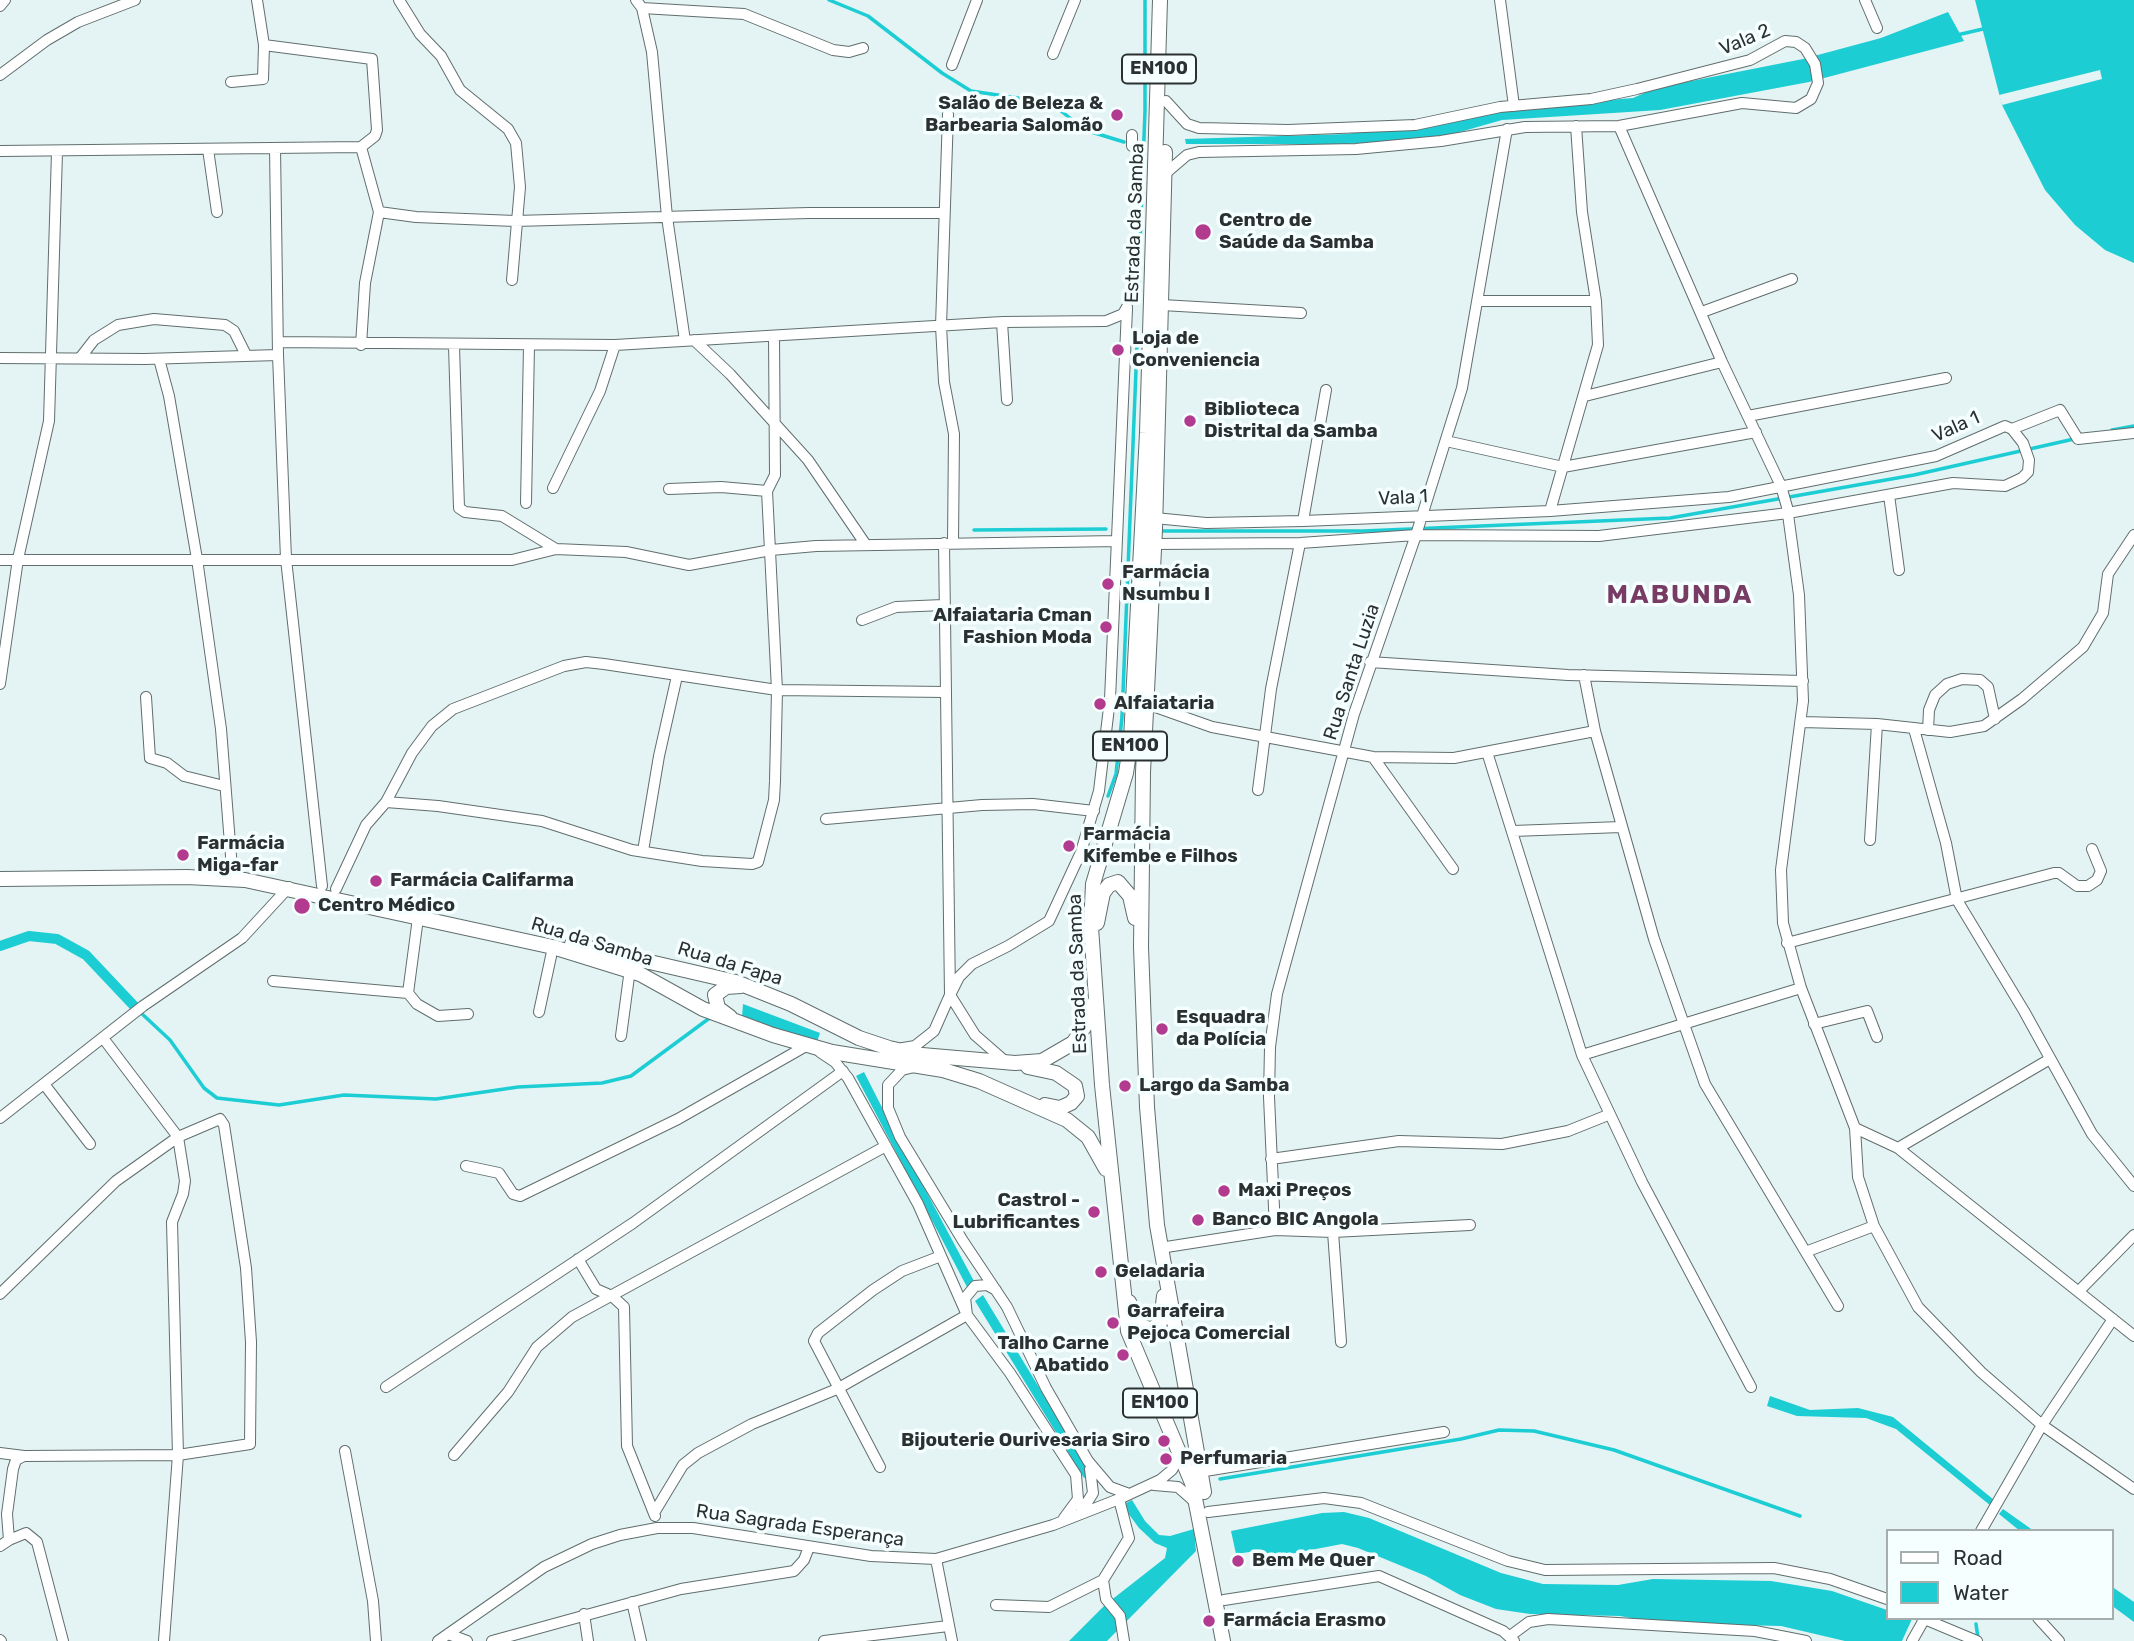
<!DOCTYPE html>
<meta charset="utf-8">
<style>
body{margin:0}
#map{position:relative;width:2134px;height:1641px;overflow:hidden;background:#e4f3f3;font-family:Rubik,sans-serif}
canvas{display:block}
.legend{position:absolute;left:1886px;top:1529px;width:228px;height:91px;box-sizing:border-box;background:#f6ffff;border:2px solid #a5adad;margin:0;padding:9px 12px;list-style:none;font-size:21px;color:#2b3131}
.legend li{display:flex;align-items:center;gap:14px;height:35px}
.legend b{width:35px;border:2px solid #a5adad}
</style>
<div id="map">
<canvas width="2134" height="1641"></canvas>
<ul class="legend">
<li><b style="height:9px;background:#fff"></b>Road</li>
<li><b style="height:19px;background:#1dcdd4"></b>Water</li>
</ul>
</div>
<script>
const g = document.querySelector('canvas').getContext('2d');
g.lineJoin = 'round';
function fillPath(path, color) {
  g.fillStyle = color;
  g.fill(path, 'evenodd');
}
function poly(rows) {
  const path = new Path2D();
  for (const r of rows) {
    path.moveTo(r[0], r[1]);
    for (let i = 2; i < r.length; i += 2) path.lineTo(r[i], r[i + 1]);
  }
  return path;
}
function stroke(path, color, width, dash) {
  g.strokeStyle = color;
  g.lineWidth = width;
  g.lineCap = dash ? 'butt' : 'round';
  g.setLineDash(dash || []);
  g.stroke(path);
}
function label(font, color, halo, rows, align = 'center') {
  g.font = font + ' Rubik,sans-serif';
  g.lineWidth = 7;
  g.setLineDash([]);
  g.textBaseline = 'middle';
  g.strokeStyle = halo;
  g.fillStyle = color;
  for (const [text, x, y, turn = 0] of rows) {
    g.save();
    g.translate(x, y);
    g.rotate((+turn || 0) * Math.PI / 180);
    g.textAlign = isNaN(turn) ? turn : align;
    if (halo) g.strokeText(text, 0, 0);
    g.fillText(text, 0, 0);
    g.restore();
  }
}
fillPath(poly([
 [1975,0,2134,0,2134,263,2105,250,2075,225,2045,190,2002,105],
 [1948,12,1964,41,1809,82,1660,110,1502,120,1446,136,1418,139,1347,144,1186,144,1185,139,1347,134,1499,109,1633,98,1656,88,1803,59,1881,38],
 [743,1004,820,1033,817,1042,742,1017],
 [864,1072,894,1131,975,1283,967,1287,856,1076],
 [983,1295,1091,1473,1084,1478,975,1301],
 [1770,1396,1810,1410,1858,1408,1893,1417,1994,1500,1991,1506,1896,1429,1866,1418,1797,1416,1767,1406],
 [1132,1500,1145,1521,1159,1535,1170,1536,1194,1529,1196,1551,1107,1641,1069,1641,1105,1605,1165,1558,1167,1548,1155,1543,1139,1528,1122,1505],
 [2003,1509,2034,1531,2020,1531,1999,1514],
 [1344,1512,1369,1518,1501,1573,1543,1584,1618,1585,1653,1579,1771,1581,1832,1591,1887,1610,1887,1618,1912,1619,1902,1641,1845,1641,1781,1626,1658,1623,1620,1616,1530,1614,1496,1609,1460,1595,1426,1576,1358,1548,1342,1544,1258,1560,1256,1551,1236,1554,1231,1531,1322,1513],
 [2111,1586,2134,1602,2134,1622,2111,1605]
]), '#1dcdd4');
fillPath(poly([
 [2100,70,2102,79,2002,105,1999,95]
]), '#e4f3f3');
stroke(poly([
 [829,0,868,16,942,73,971,91,1051,103,1085,130,1124,142],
 [1957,35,1983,29],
 [1138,296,1145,111,1145,0],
 [2112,430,2134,426],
 [974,530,1106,529],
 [1160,531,1363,531,1670,518,1914,475,2074,439],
 [1108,796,1116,774,1122,717,1137,345],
 [140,1012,170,1040,204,1088,217,1098,279,1105,344,1095,436,1099,518,1087,602,1083,631,1076,711,1017],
 [1220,1479,1461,1439,1499,1430,1534,1431,1614,1450,1800,1516],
 [1976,1624,1978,1638]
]), '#1dcdd4', 3.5);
stroke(poly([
 [0,946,29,936,57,939,86,955,136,1008]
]), '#1dcdd4', 10);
const minor = poly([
 [399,0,420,34,441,56,460,90,508,129,516,143,520,187,512,280],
 [636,0,642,8,652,52,667,217,685,341],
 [1500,0,1514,106],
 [1865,0,1877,28],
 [0,6,5,0],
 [642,8,744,14,833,50,849,52,863,48],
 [264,45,372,59,377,130,375,136,361,147],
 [1053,54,1075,0],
 [952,65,977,0],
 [0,75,47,40,78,22,135,0],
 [231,82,263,79,264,45,257,0],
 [948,114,941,326,944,382,954,434,953,542],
 [1619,126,1722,362,1781,486,1787,507,1799,595,1803,701,1781,870,1783,923,1801,988,1855,1128,1898,1148,2134,1336],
 [1132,146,1132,135],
 [275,148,278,355,286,559,322,886],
 [208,149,217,212],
 [0,151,361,147,379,212,416,217,515,221,809,213,943,213],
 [1166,173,1187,155,1199,152,1356,149,1441,141,1525,127,1619,126,1742,103,1796,108,1811,99,1818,83,1815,64,1805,48,1796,42,1785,41,1750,60,1637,89,1591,99,1500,107,1415,125,1288,130,1199,128,1187,124,1166,101],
 [1479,301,1596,301],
 [1162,305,1301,313],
 [1702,312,1792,279],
 [1002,322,1007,400],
 [694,340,730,374,808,460,866,545],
 [278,342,615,345,1002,322,1106,321,1123,314,1127,307],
 [361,345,365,283,379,212],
 [454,346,459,508,465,512,502,516,556,549],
 [0,358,145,359,278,355],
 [80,358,94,340,118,325,154,319,225,325,234,331,246,355],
 [159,359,169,396,197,559,221,729,232,869],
 [1585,396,1722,362],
 [1748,416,1946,378],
 [2012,429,2060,410,2078,439,2134,433],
 [1446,441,1563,467,1756,432],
 [553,488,600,391,615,345],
 [669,489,721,487,767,491],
 [1889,495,1899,570],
 [526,503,529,346],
 [1550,511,1598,345,1596,301,1582,212,1576,126],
 [1303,521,1326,390],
 [1153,544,1300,543,1416,535,1599,536,1788,513,1953,483,2005,486,2022,478,2028,472,2029,460,2023,443,2012,429,2005,426,1936,456,1729,497,1550,511,1303,521,1206,523,1155,518],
 [0,560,512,560,556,549,626,552,689,565,771,550,816,546,1117,541],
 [862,620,896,607,943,605],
 [1370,662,1568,675,1803,681],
 [1584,675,1595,731,1654,939,1705,1084,1838,1306],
 [0,684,18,559,49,421,57,152],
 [146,697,150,758,167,763,184,776,224,786],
 [1147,704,1212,727,1373,757,1454,758,1595,731],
 [1802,722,1877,724,1950,732,1984,726,2022,699,2083,647,2103,613,2108,574,2134,535],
 [1914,729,1946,843,1957,900,2024,1011,2092,1134,2134,1186],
 [1928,730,1929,710,1935,695,1947,684,1962,679,1980,680,1988,687,1995,719],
 [1487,752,1582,1055,1642,1182,1751,1387],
 [1373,757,1453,869],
 [1258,790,1271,689,1300,543],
 [386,802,438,806,542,821,632,850,702,861,752,864,758,862,774,800,775,781,777,690,767,491,775,475,774,336],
 [826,819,982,805,1033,804,1094,811],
 [1513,831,1621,827],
 [1870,840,1877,724],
 [643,851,659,756,677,676],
 [336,889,366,825,386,802,412,753,432,726,453,709,564,666,586,662,604,664,777,690,945,692],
 [1787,943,2054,873,2059,873,2077,886,2088,886,2097,880,2101,871,2092,849],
 [273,981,408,993,417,1004,438,1016,468,1014],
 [408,993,418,918],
 [950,995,959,977,972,964,1008,946,1049,921,1081,852,1099,791,1110,699,1127,309],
 [950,995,975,1035,1006,1062],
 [539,1012,553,947],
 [1814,1024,1867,1011,1877,1037],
 [621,1036,630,969],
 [103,1038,178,1137,185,1181,183,1194,172,1222,178,1455,164,1641],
 [903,1048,915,1046,934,1031,950,995,944,543],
 [820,1052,835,1062,848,1078,918,1204,967,1315,1010,1373,1076,1475,1078,1499,1064,1518],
 [1582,1055,1801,988],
 [914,1067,902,1070,888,1085,888,1108,900,1137,963,1241,1007,1307,1046,1388,1088,1461,1110,1487,1129,1494],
 [44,1084,90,1144],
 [0,1118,143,1006,242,938,289,887],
 [1855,1128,1858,1177,1874,1226,1918,1307,1981,1372,2042,1425,2134,1489],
 [1898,1148,2050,1059],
 [1271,1159,1399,1141,1502,1144,1568,1131,1608,1115],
 [466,1166,499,1173,513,1194,520,1196,678,1119,806,1046],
 [1275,1230,1269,1097,1270,1047,1277,994,1354,714,1416,535,1462,388,1507,129],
 [1333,1232,1341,1342],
 [1160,1248,1275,1230,1333,1232,1470,1225],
 [1808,1251,1874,1226],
 [578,1259,596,1289,612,1296,624,1307,627,1446,655,1516],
 [2079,1291,2134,1235],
 [0,1294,116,1181,178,1137,220,1119,224,1125,246,1268,251,1342,250,1444,178,1455,24,1456,0,1453],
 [386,1387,633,1223,843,1071],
 [345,1451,373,1601,376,1641],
 [454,1455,508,1392,537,1347,572,1317,886,1146],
 [880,1467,814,1341,818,1333,873,1290,902,1271,941,1256],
 [1199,1472,1444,1432],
 [1154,1485,1178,1487,1195,1502],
 [1081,1512,1093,1493,1090,1469],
 [1208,1512,1324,1498,1361,1503,1508,1561,1545,1570,1774,1568,1830,1579,1887,1599],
 [654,1513,683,1465,698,1453,752,1424,837,1389,967,1315,965,1298,975,1286,987,1285,996,1290],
 [1981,1531,2042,1425,2113,1319],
 [9,1540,26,1533,37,1542,63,1641],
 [0,1546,9,1540,7,1514,13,1469,16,1460,24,1456],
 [936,1559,952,1641],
 [1103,1580,1106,1599,1120,1616,1124,1641],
 [1224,1600,1379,1576,1503,1631,1514,1641],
 [632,1602,641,1641],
 [996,1605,1049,1607,1103,1580,1129,1538,1119,1499],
 [584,1614,588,1641],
 [1922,1618,1977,1641],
 [2038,1618,2059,1641],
 [448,1634,467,1641],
 [1510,1636,1529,1622,1548,1619,1755,1631,1806,1641],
 [0,1640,1,1641],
 [438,1641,544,1567,592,1544,620,1535,657,1528,693,1528,871,1556,936,1559,1053,1525,1119,1499,1160,1480,1172,1470,1179,1457,1179,1451],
 [492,1641,681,1589,794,1571,804,1560,809,1547],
 [824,1641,948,1626],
 [1912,1641,1925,1618]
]);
const major = poly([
 [1160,0,1147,433,1131,739,1126,773,1093,884,1091,927,1102,1085,1128,1331,1192,1483,1223,1641],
 [1165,152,1155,529,1143,772,1141,947,1147,1107,1157,1225,1204,1492],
 [0,879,187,877,245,880,553,947,640,974,703,1009,773,1035,832,1052,943,1070,979,1081,1067,1120,1088,1137,1106,1169],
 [1097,923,1103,893,1109,885,1118,882,1130,896,1135,918],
 [572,944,736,982,791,1004,859,1038,889,1048,922,1055,1015,1063,1042,1061,1073,1043,1085,1026,1094,1003],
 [730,1017,718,1008,715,995,726,987,741,986],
 [1028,1067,1056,1073,1075,1086,1077,1096,1071,1103,1060,1108,1045,1105],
 [1129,1302,1139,1325,1152,1330,1161,1321,1164,1296]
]);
stroke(minor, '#616e6e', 12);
stroke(major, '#616e6e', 16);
stroke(minor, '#fff', 10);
stroke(major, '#fff', 14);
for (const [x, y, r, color] of [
 [1117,115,7,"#b23b90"],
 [1203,232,9,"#b23b90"],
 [1118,350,7,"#b23b90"],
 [1190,421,7,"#b23b90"],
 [1108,584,7,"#b23b90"],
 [1106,627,7,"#b23b90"],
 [1100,704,7,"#b23b90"],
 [1069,846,7,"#b23b90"],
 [183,855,7,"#b23b90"],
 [376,881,7,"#b23b90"],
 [302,906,9,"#b23b90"],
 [1162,1029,7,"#b23b90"],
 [1125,1086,7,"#b23b90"],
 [1224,1191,7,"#b23b90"],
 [1094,1212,7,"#b23b90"],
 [1198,1220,7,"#b23b90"],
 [1101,1272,7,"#b23b90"],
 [1113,1323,7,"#b23b90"],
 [1123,1355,7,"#b23b90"],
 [1164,1441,7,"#b23b90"],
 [1166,1459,7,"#b23b90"],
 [1238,1561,7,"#b23b90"],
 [1209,1621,7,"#b23b90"]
]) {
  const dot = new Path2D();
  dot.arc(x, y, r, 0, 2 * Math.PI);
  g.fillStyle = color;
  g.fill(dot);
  stroke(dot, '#f6ffff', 2.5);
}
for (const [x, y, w] of [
 [1159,69,74],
 [1130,746,74],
 [1160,1403,74]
]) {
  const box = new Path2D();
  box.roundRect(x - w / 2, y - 14.5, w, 29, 5);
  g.fillStyle = '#f6ffff';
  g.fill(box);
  stroke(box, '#2b3131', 2);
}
label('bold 18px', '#2b3131', null, [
 ["EN100",1159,69],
 ["EN100",1130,746],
 ["EN100",1160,1403]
]);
label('19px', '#2b3131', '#f6ffff', [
 ["Vala 2",1745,40,-23],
 ["Estrada da Samba",1135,223,-88],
 ["Vala 1",1956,427,-24],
 ["Vala 1",1403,498,-3],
 ["Rua Santa Luzia",1352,672,-72],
 ["Rua da Samba",592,942,17],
 ["Rua da Fapa",730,964,17],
 ["Estrada da Samba",1078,974,-92],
 ["Rua Sagrada Esperança",800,1526,8]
]);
label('bold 19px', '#2b3131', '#f6ffff', [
 ["Salão de Beleza &",1103,104,"right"],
 ["Barbearia Salomão",1103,126,"right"],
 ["Centro de",1219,221],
 ["Saúde da Samba",1219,243],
 ["Loja de",1132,339],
 ["Conveniencia",1132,361],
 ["Biblioteca",1204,410],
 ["Distrital da Samba",1204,432],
 ["Farmácia",1122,573],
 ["Nsumbu I",1122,595],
 ["Alfaiataria Cman",1092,616,"right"],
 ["Fashion Moda",1092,638,"right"],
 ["Alfaiataria",1114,704],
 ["Farmácia",1083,835],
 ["Kifembe e Filhos",1083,857],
 ["Farmácia",197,844],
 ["Miga-far",197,866],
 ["Farmácia Califarma",390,881],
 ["Centro Médico",318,906],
 ["Esquadra",1176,1018],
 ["da Polícia",1176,1040],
 ["Largo da Samba",1139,1086],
 ["Maxi Preços",1238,1191],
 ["Castrol -",1080,1201,"right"],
 ["Lubrificantes",1080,1223,"right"],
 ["Banco BIC Angola",1212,1220],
 ["Geladaria",1115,1272],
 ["Garrafeira",1127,1312],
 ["Pejoca Comercial",1127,1334],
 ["Talho Carne",1109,1344,"right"],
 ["Abatido",1109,1366,"right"],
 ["Bijouterie Ourivesaria Siro",1150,1441,"right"],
 ["Perfumaria",1180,1459],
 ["Bem Me Quer",1252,1561],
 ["Farmácia Erasmo",1223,1621]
], 'left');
g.letterSpacing = '2px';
label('bold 26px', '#783b64', '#f6ffff', [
 ["MABUNDA",1680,595]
]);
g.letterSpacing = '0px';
</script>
